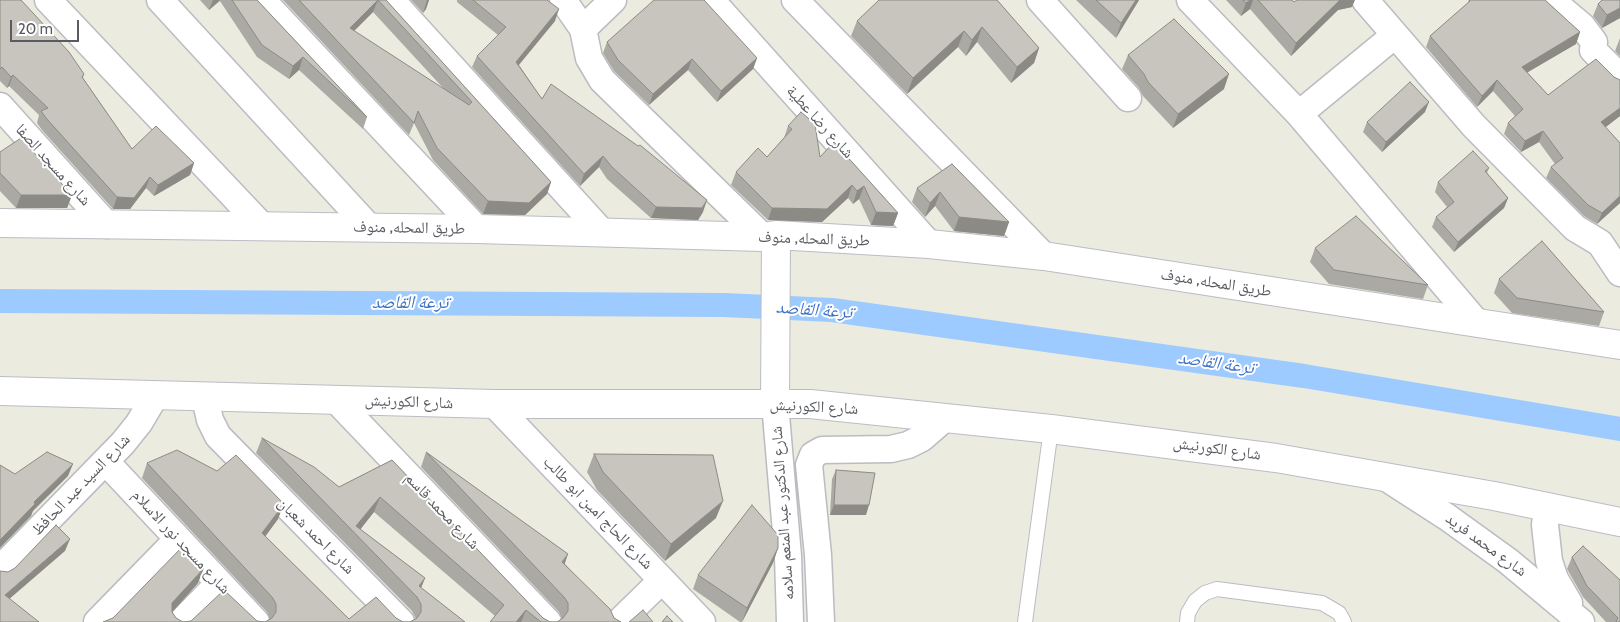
<!DOCTYPE html>
<meta charset="utf-8">
<style>
body{margin:0}
#map{position:relative;width:1620px;height:622px;overflow:hidden;background:#ecebdf;font-family:Cabin,sans-serif}
canvas{display:block}
.scale{position:absolute;left:10px;top:20px;width:69px;height:22px;box-sizing:border-box;border:2px solid #585b61;border-top:0;padding-left:6px;font-size:15px;line-height:18px;white-space:nowrap;color:#585b61;-webkit-text-stroke:4px #fff;paint-order:stroke}
</style>
<div id="map">
<canvas width="1620" height="622"></canvas>
<div class="scale">20 m</div>
</div>
<script>
const g = document.querySelector('canvas').getContext('2d');
g.lineJoin = 'round';
function poly(rows) {
  const path = new Path2D();
  for (const r of rows) {
    path.moveTo(r[0], r[1]);
    for (let i = 2; i < r.length; i += 2) path.lineTo(r[i], r[i + 1]);
  }
  return path;
}
function stroke(path, color, width, dash) {
  g.strokeStyle = color;
  g.lineWidth = width;
  g.lineCap = dash ? 'butt' : 'round';
  g.setLineDash(dash || []);
  g.stroke(path);
}
function fillPath(path, color) {
  g.fillStyle = color;
  g.fill(path, 'evenodd');
}
function label(font, color, halo, rows, align = 'center') {
  g.font = font + ' Cabin,"Noto Naskh Arabic",sans-serif';
  g.lineWidth = 4;
  g.setLineDash([]);
  g.textBaseline = 'middle';
  g.strokeStyle = halo;
  g.fillStyle = color;
  for (const [text, x, y, turn = 0] of rows) {
    g.save();
    g.translate(x, y);
    g.rotate((+turn || 0) * Math.PI / 180);
    g.textAlign = isNaN(turn) ? turn : align;
    if (halo) g.strokeText(text, 0, 0);
    g.fillText(text, 0, 0);
    g.restore();
  }
}
stroke(poly([
 [0,301,724,305,832,310,1304,376,1620,429]
]), '#9dcaff', 24);
const lane = poly([
 [1025,622,1051,429],
 [1187,622,1188,613,1195,601,1205,593,1217,589,1322,603,1339,613,1344,622]
]);
const street = poly([
 [48,0,262,226],
 [160,0,369,227],
 [391,0,601,231],
 [563,0,583,29,589,58,602,80,763,237],
 [711,0,929,244],
 [795,0,1044,256],
 [1040,0,1128,98],
 [1190,0,1299,114,1477,323],
 [1365,0,1474,126,1575,228,1600,243,1620,273],
 [1551,0,1582,26,1594,42,1593,50,1620,77],
 [264,2,477,229],
 [583,29,613,0],
 [0,106,107,225],
 [1299,114,1395,35],
 [205,398,210,420,218,436,401,622],
 [336,400,548,622],
 [775,403,788,556,790,622],
 [494,404,702,622],
 [106,462,256,622],
 [1385,477,1447,517,1508,561,1581,622],
 [1547,507,1545,525,1549,561,1555,579,1569,603],
 [0,569,123,443,139,423,155,396],
 [97,622,178,539],
 [181,622,219,583],
 [619,622,662,580],
 [821,622,818,555,809,465,813,455,822,450,891,449,908,445,922,438,945,418]
]);
const secondary = poly([
 [0,223,477,229,763,237,776,235,929,244,1044,256,1620,345],
 [0,391,494,404,810,404,1051,429,1276,458,1494,496,1620,522],
 [775,403,776,235]
]);
stroke(lane, '#babcc2', 16);
stroke(street, '#babcc2', 29);
stroke(secondary, '#babdc4', 30);
stroke(lane, '#fff', 14);
stroke(street, '#fff', 26);
stroke(secondary, '#fff', 28);
fillPath(poly([
 [0,0,84,74,83,78,132,149,194,163,190,175,154,196,146,188,130,209,113,209,42,130,37,123,39,115,9,86,7,88,0,81],
 [200,0,257,0,367,117,363,129,299,70,289,79,257,57,220,1,209,10],
 [283,0,386,0,551,182,547,194,525,215,483,214,433,160,414,123,409,135],
 [373,12,444,89,354,31],
 [411,0,429,0,426,9,423,13],
 [457,0,547,0,555,21,519,65,542,99,703,212,698,220,651,218,607,179,599,167,580,186,472,67,477,56,498,35,457,2],
 [997,0,1039,48,1034,63,1011,83,977,42,966,56,958,47,907,94,851,36,857,21],
 [1076,0,1139,0,1116,38],
 [1226,0,1292,0,1294,2,1352,7,1338,10,1291,56,1250,9,1241,16],
 [1469,0,1545,0,1580,32,1576,44,1527,72,1548,95,1614,77,1620,80,1620,116,1605,127,1620,143,1620,203,1597,224,1584,216,1546,178,1551,167,1555,164,1539,142,1521,152,1504,134,1508,123,1515,116,1493,91,1477,107,1426,47,1430,36,1468,3],
 [1620,0,1620,18,1602,28,1593,16,1598,4],
 [1620,38,1620,56,1615,51],
 [607,42,757,58,753,69,717,102,688,70,649,105,614,71,603,53],
 [1128,55,1224,89,1173,128,1143,96,1139,88,1122,69],
 [1425,112,1382,152,1363,132,1367,122],
 [788,126,820,157,834,142,898,213,893,226,871,225,859,199,853,204,848,198,822,222,768,220,731,185,736,172,767,157,784,138],
 [0,152,72,195,67,208,16,208,0,191],
 [952,164,1009,222,1004,236,954,231,935,206,925,217,912,202,917,188],
 [1489,168,1487,173,1508,198,1504,208,1454,252,1432,227,1436,217,1447,207,1435,192,1438,182],
 [1315,248,1428,285,1423,299,1329,284,1310,262],
 [1499,279,1604,312,1599,326,1512,313,1494,293],
 [262,438,339,487,392,460,543,618,550,622,557,622,562,619,559,612,421,467,426,452,565,564,614,618,621,622,490,622,495,616,374,512,360,529,425,578,421,588,465,622,103,622,198,583,172,612,176,618,183,622,265,622,270,619,267,612,142,478,147,463,278,519,265,536,349,619,396,618,403,622,410,622,416,619,412,611,256,453],
 [594,454,716,518,665,561,597,490,587,472],
 [836,470,866,515,830,515,832,479],
 [778,548,773,563,742,622,740,622,693,589,698,575],
 [1572,557,1620,580,1620,622,1606,622,1583,597,1567,569]
]), '#aba9a3');
fillPath(poly([
 [213,0,220,0,209,10],
 [378,0,373,12,345,40,350,28],
 [427,0,429,0,426,9,423,13],
 [1136,0,1139,0,1116,38,1121,23],
 [1250,0,1253,0,1250,9,1241,16,1246,3],
 [1340,0,1355,0,1352,7,1338,10,1291,56,1296,43],
 [1620,8,1620,18,1602,28,1607,15],
 [559,9,555,21,512,73,516,62],
 [982,27,977,42,966,56,972,40],
 [964,31,958,47,907,94,913,78],
 [1580,32,1576,44,1518,78,1522,67],
 [1039,48,1034,63,1011,83,1017,67],
 [303,57,299,70,289,79,293,66],
 [757,58,753,69,717,102,721,91],
 [692,59,688,70,649,105,653,94],
 [1229,74,1224,89,1173,128,1178,114],
 [13,75,9,86,7,88,11,77],
 [1497,80,1493,91,1477,107,1482,96],
 [1429,102,1425,112,1382,152,1386,142],
 [1620,108,1620,116,1597,134,1601,122],
 [1543,131,1539,142,1521,152,1525,141],
 [603,156,599,167,580,186,584,174],
 [194,163,190,175,154,196,158,185],
 [150,177,146,188,130,209,113,209,117,197],
 [551,182,547,194,525,215,483,214,488,201],
 [852,185,848,198,822,222,768,220,772,208],
 [864,186,859,199,853,204,857,191],
 [940,192,935,206,925,217,930,203],
 [21,195,72,195,67,208,16,208],
 [1620,196,1620,203,1597,224,1602,213],
 [1508,198,1504,208,1454,252,1458,242],
 [707,200,703,212,698,220,651,218,656,207],
 [876,212,898,213,893,226,871,225],
 [959,217,1009,222,1004,236,954,231],
 [73,464,68,476,33,511,31,516,0,548,0,540,34,502],
 [380,497,374,512,356,535,356,526],
 [723,501,716,518,665,561,671,544],
 [284,504,278,519,257,548,262,533],
 [834,505,869,505,866,515,830,515],
 [70,539,65,551,0,607,5,595],
 [778,548,773,563,742,622,747,608],
 [568,554,563,569,562,562],
 [204,568,198,583,167,618,172,603],
 [425,578,419,593,419,586],
 [526,610,521,622,516,622]
]), '#8b8a84');
const building = poly([
 [0,0,21,0,69,52,84,74,82,77,132,149,156,126,194,163,158,185,150,177,134,198,117,197,46,118,41,111,48,108,13,75,11,77,2,67,0,69,0,0],
 [232,0,257,0,367,117,303,57,293,66,262,45,232,0],
 [299,0,386,0,551,182,529,203,488,201,437,148,418,111,414,123,299,0],
 [378,0,472,102,469,105,350,28,378,0],
 [473,0,547,0,559,9,516,62,542,99,551,84,638,146,640,145,707,200,702,208,656,207,612,167,603,156,584,174,477,56,506,27,473,0],
 [654,0,704,0,757,58,721,91,692,59,653,94,618,60,607,42,654,0],
 [879,0,997,0,1039,48,1017,67,982,27,972,40,964,31,913,78,857,21,879,0],
 [1096,0,1136,0,1121,23,1096,0],
 [1243,0,1250,0,1246,3,1243,0],
 [1258,0,1292,0,1294,2,1297,0,1340,0,1296,43,1258,0],
 [1469,0,1545,0,1580,32,1522,67,1548,95,1596,59,1614,77,1620,80,1620,108,1601,122,1620,143,1620,196,1602,213,1588,205,1551,167,1563,158,1543,131,1525,141,1508,123,1523,109,1497,80,1482,96,1430,36,1470,1,1469,0],
 [1602,0,1620,0,1620,8,1607,15,1598,4,1602,0],
 [1174,19,1229,74,1178,114,1148,82,1144,74,1128,55,1174,19],
 [1410,82,1429,102,1386,142,1367,122,1410,82],
 [801,112,815,124,820,157,834,142,898,213,876,212,864,186,857,191,852,185,827,209,772,208,736,172,758,148,767,157,792,129,788,126,801,112],
 [21,138,72,195,21,195,0,173,0,152,21,138],
 [1473,151,1489,168,1485,171,1508,198,1458,242,1436,217,1454,202,1438,182,1473,151],
 [952,164,1009,222,959,217,940,192,930,203,917,188,952,164],
 [1356,216,1428,285,1334,270,1315,248,1356,216],
 [1542,241,1604,312,1517,298,1499,279,1542,241],
 [262,438,314,467,339,487,392,460,543,618,550,622,557,622,563,618,568,611,568,603,564,597,426,452,568,554,562,562,610,609,614,618,621,622,541,622,526,610,516,622,490,622,504,605,380,497,356,526,425,578,419,586,465,622,103,622,113,618,183,546,204,568,172,603,172,612,176,618,183,622,191,621,224,590,257,621,265,622,272,618,276,612,276,604,272,597,147,463,177,450,217,471,236,455,284,504,262,533,349,619,376,597,396,618,403,622,410,622,417,618,421,612,421,604,417,597,262,438],
 [47,452,73,464,34,502,35,504,0,540,0,465,15,474,47,452],
 [594,454,713,455,723,501,671,544,603,472,594,454],
 [836,470,875,473,869,505,834,505,836,470],
 [752,505,778,535,778,548,747,608,698,575,752,505],
 [56,525,70,539,5,595,39,622,0,622,0,571,8,572,15,568,56,525],
 [1583,546,1620,580,1620,622,1616,622,1618,618,1587,586,1572,557,1583,546],
 [643,610,653,622,629,622,643,610],
 [667,616,673,622,662,622,667,616]
]);
fillPath(building, '#c7c5bd');
stroke(building, '#8b8a84', 1);
label('16px', '#585b61', '#fff', [
 ["شارع رضا عطية",820,122,48],
 ["شارع مسجد الصفا",53,165,48],
 ["طريق المحله, منوف",409,228,1],
 ["طريق المحله, منوف",814,239,2],
 ["طريق المحله, منوف",1216,283,9],
 ["شارع الكورنيش",409,402,2],
 ["شارع الكورنيش",814,407,3],
 ["شارع الكورنيش",1217,449,8],
 ["شارع السيد عبد الحافظ",81,485,-46],
 ["شارع محمد قاسم",442,511,46],
 ["شارع الحاج امين ابو طالب",598,513,46],
 ["شارع الدكتور عبد المنعم سلامه",783,513,-94],
 ["شارع احمد شعبان",316,536,45],
 ["شارع مسجد نور الاسلام",181,542,47],
 ["شارع محمد فريد",1486,545,36]
]);
label('italic 18px', '#3c70c6', '#fff', [
 ["ترعة القاصد",410,303],
 ["ترعة القاصد",814,310,4],
 ["ترعة القاصد",1216,363,8]
]);
</script>
